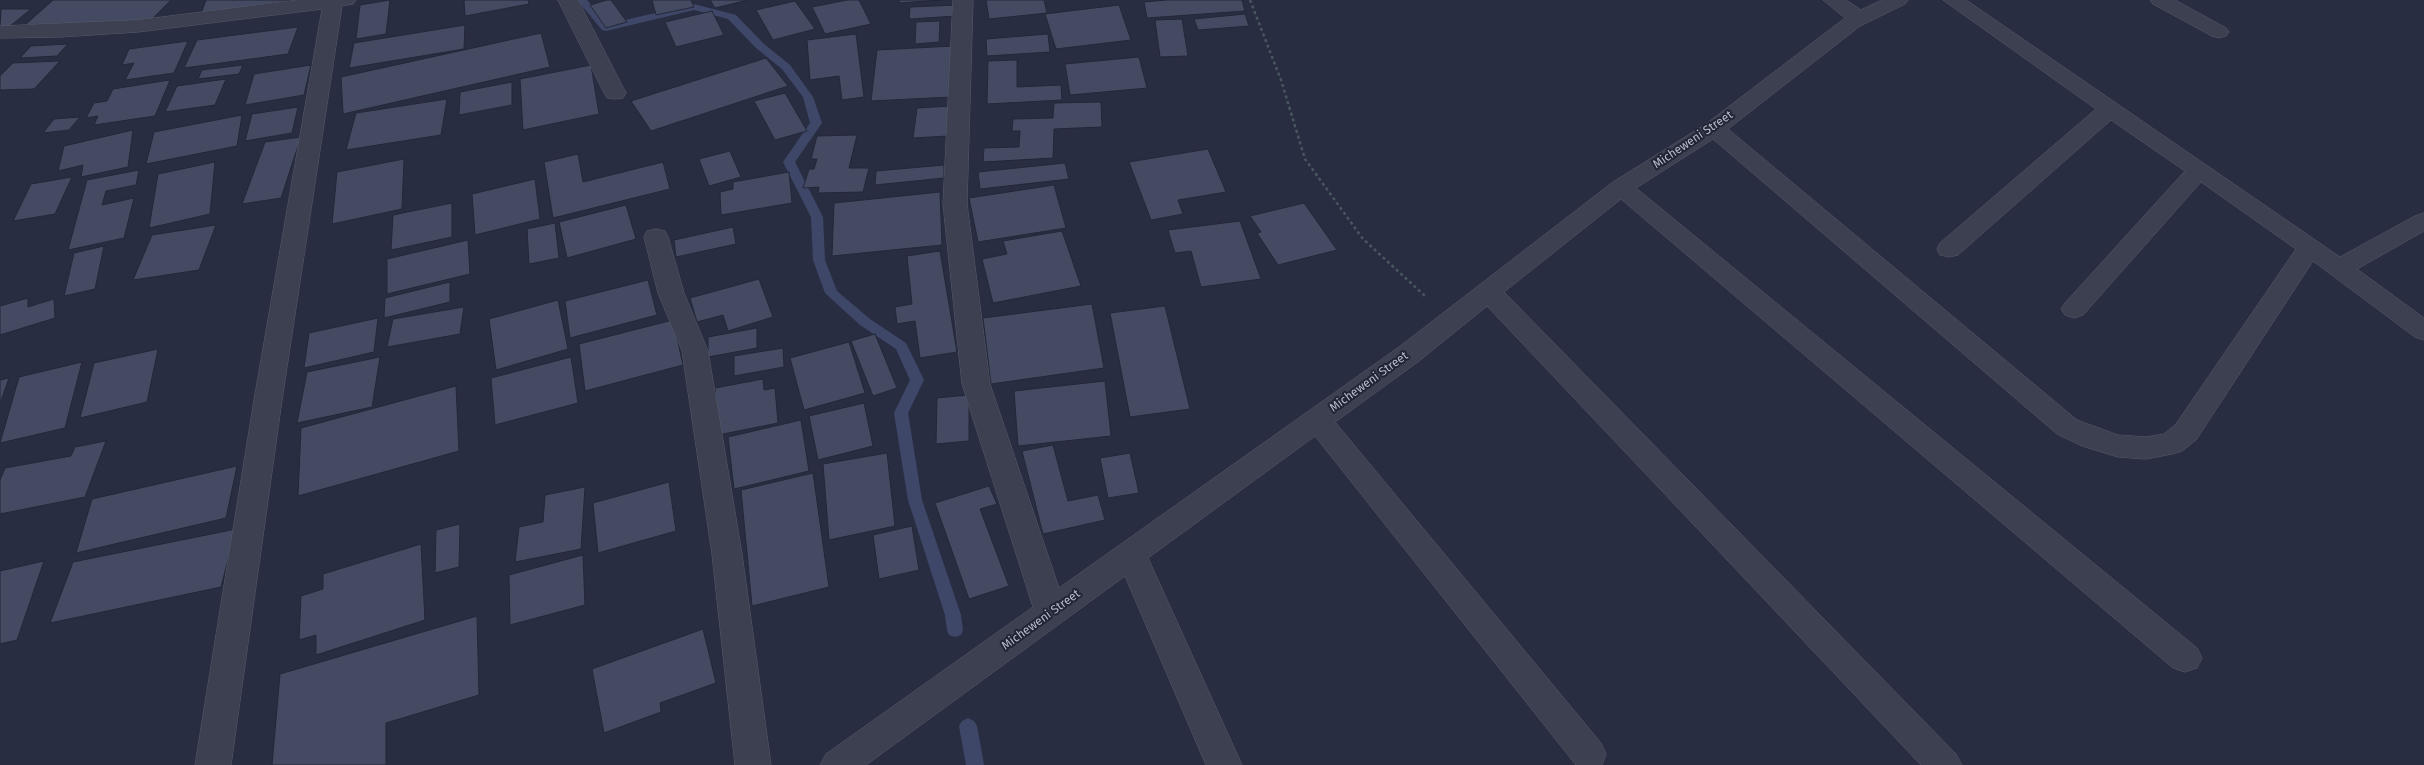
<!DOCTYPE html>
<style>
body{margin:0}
canvas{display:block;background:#282d41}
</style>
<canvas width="2424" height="765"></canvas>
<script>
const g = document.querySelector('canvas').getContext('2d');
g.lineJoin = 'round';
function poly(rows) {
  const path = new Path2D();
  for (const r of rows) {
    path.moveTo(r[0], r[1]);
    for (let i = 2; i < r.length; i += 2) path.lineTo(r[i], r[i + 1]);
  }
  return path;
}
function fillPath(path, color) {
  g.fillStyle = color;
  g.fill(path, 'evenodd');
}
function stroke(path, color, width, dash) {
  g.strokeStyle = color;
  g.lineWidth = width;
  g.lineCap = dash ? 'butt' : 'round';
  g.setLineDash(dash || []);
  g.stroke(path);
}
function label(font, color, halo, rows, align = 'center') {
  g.font = font + ' "Fira Sans",sans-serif';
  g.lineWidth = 4;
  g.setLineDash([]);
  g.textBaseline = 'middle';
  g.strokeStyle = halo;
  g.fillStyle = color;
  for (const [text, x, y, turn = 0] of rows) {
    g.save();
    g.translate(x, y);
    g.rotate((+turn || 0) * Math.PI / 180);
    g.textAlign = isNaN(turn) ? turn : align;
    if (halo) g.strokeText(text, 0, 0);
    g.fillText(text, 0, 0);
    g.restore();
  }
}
fillPath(poly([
 [577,0,587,0,608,24,694,4,736,15,764,44,790,65,813,97,822,123,795,162,823,217,825,260,837,291,870,319,906,343,924,380,908,413,922,500,961,615,963,630,961,635,955,637,949,635,947,630,945,615,908,500,894,413,910,380,896,349,860,325,825,293,813,260,811,217,783,162,810,123,803,97,782,69,756,48,728,19,694,10,606,31,602,30,577,0],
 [968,718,974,721,977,726,984,765,966,765,959,726,962,721,968,718]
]), '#3f4769');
const building = poly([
 [53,0,171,0,148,23,25,25,53,0],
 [206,0,294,0,201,14,206,0],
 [390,0,386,34,356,39,360,5,390,0],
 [464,0,528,0,529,4,465,16,464,0],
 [607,0,611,0,627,22,606,28,590,5,607,0],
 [652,0,691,0,694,7,656,15,652,0],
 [710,0,748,0,715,8,710,0],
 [847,0,859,0,871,24,825,34,812,7,847,0],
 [899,0,942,0,899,3,899,0],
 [986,0,1044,0,1047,13,989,19,986,0],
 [1242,0,1245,11,1147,18,1144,2,1167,0,1242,0],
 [795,1,815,29,773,40,756,10,795,1],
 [958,5,957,16,909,19,910,7,958,5],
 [1119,5,1131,40,1056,49,1045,14,1119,5],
 [31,9,9,27,0,27,1,9,31,9],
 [712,11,724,35,676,47,665,22,712,11],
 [1245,14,1249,26,1198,30,1194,19,1245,14],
 [1182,19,1188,56,1160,57,1155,20,1182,19],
 [940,21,939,42,915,44,916,22,940,21],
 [465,25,464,49,349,68,354,43,465,25],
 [298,27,288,54,184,68,197,40,298,27],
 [541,33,550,67,343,114,341,77,541,33],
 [856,34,864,97,842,100,839,76,810,80,807,40,856,34],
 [1048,34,1050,52,987,56,986,39,1048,34],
 [188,41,174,73,125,80,134,63,122,65,129,49,188,41],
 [68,44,57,56,20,58,31,46,68,44],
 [954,46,951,97,871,101,877,50,954,46],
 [1139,57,1147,88,1070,95,1065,64,1139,57],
 [766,58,788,86,651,131,631,101,766,58],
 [1017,60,1017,87,1061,85,1062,100,987,104,988,61,1017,60],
 [60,61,34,89,0,90,0,76,13,63,60,61],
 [243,65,239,74,198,79,202,70,243,65],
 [311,65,304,95,245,105,254,74,311,65],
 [591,65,599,114,523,130,520,79,591,65],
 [226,79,215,105,165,112,177,86,226,79],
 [170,80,155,116,94,125,98,116,86,118,94,103,107,101,113,89,170,80],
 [512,82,512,105,459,115,460,92,512,82],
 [785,93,807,131,775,140,754,101,785,93],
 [447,99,441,135,346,150,356,113,447,99],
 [1101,102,1102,127,1054,129,1053,158,983,162,984,148,1019,147,1020,131,1012,131,1013,119,1053,118,1054,103,1101,102],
 [951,106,948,136,913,138,917,108,951,106],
 [298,107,292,133,245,141,252,114,298,107],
 [242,115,237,146,146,164,154,132,242,115],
 [80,117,69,130,43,133,54,119,80,117],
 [133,130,128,167,81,177,83,165,58,171,64,146,133,130],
 [857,135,849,168,869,168,863,192,818,193,819,187,803,188,809,169,814,169,817,159,811,159,817,136,857,135],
 [301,137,281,198,242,204,265,142,301,137],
 [1208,149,1226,192,1178,200,1183,214,1151,220,1129,162,1208,149],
 [730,151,741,177,709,186,699,159,730,151],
 [578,154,583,182,663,162,670,189,553,218,544,162,578,154],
 [404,159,402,209,332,224,337,172,404,159],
 [215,162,210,214,149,228,158,174,215,162],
 [1065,163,1069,179,980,189,978,172,1065,163],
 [944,165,944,178,875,185,876,171,944,165],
 [139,170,136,185,106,191,102,205,134,198,124,238,68,250,87,180,139,170],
 [789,172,792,203,721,215,720,192,733,189,733,182,789,172],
 [72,177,55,214,13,221,31,184,72,177],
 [535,179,540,219,475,235,472,194,535,179],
 [1054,185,1066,228,978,242,969,198,1054,185],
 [940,192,942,245,832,256,834,203,940,192],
 [452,203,452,237,391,250,393,215,452,203],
 [1304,203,1337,250,1278,265,1257,233,1261,232,1250,216,1304,203],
 [626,205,636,239,567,258,559,222,626,205],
 [1240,221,1261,279,1201,287,1191,251,1175,253,1168,230,1240,221],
 [555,223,559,258,529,264,527,229,555,223],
 [216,225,199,270,133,280,152,235,216,225],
 [733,227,736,244,676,257,674,240,733,227],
 [1062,231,1081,286,993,303,982,259,1007,254,1003,241,1062,231],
 [468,240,470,274,387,294,387,259,468,240],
 [104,246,95,289,64,296,74,253,104,246],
 [940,251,957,352,920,358,915,321,897,324,895,307,912,304,907,256,940,251],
 [759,279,773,317,728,331,723,315,697,322,690,298,759,279],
 [648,280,657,315,570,338,565,301,648,280],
 [450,282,450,302,384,318,385,298,450,282],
 [28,298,28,307,54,299,55,318,0,335,0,306,28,298],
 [558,300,568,349,496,370,489,319,558,300],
 [1092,304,1104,368,991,384,983,318,1092,304],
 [1165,306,1190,409,1130,417,1110,313,1165,306],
 [464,307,460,334,387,347,393,319,464,307],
 [378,318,374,352,304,368,309,333,378,318],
 [673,320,683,365,585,391,579,344,673,320],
 [757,328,757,348,708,357,708,337,757,328],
 [875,334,897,388,873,396,851,341,875,334],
 [849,342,865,393,804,410,790,358,849,342],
 [783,348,784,367,734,376,734,356,783,348],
 [158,349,147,402,80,418,94,363,158,349],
 [380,357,372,407,297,423,307,372,380,357],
 [571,357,578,403,495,425,491,378,571,357],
 [82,362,65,428,0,443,19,377,82,362],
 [9,378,0,404,0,380,9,378],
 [763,379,764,390,775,388,778,423,718,435,715,388,763,379],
 [1105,381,1111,436,1018,446,1014,391,1105,381],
 [456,386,459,451,298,496,301,428,456,386],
 [969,395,969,441,936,444,937,398,969,395],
 [864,403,873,446,818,460,809,416,864,403],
 [801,420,809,471,734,489,728,437,801,420],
 [106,441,85,497,0,514,0,480,5,468,71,456,75,447,106,441],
 [1053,445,1068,501,1098,495,1105,520,1043,534,1022,451,1053,445],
 [887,453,895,526,829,540,823,464,887,453],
 [1130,453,1139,493,1108,498,1100,458,1130,453],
 [237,466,226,518,76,553,92,499,237,466],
 [813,473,829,587,752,606,741,490,813,473],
 [669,482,676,531,598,553,593,503,669,482],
 [989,486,997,504,980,509,1009,586,969,599,935,503,989,486],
 [585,487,581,549,515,562,519,527,543,522,545,495,585,487],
 [460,524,459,567,435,573,436,530,460,524],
 [912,526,919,570,879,579,873,535,912,526],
 [236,529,221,587,50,623,73,562,236,529],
 [421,544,425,620,316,655,316,635,299,640,301,596,323,589,323,574,421,544],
 [583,555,585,605,510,625,509,575,583,555],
 [44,561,17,640,0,644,0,571,44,561],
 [477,616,479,695,386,723,386,765,272,765,280,674,477,616],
 [703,629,716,683,660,703,661,712,604,733,592,669,703,629]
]);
fillPath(building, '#444a61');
stroke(building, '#232738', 1);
const minor = poly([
 [298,0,356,0,353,4,342,6,282,400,231,765,195,765,254,400,322,9,138,32,61,37,0,38,0,26,138,20,298,0],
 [558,0,578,0,626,93,623,98,615,99,607,98,604,93,558,0],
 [953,0,973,0,967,204,990,384,1059,588,1399,347,1613,182,1706,124,1845,18,1823,0,1846,0,1861,10,1882,0,1908,0,1905,4,1860,26,1728,129,2077,420,2118,435,2146,437,2164,434,2176,424,2296,249,2201,182,2083,315,2074,318,2065,315,2061,309,2065,303,2185,171,2111,120,1958,255,1949,257,1940,255,1937,249,1940,243,2096,109,1943,0,1966,0,2340,257,2415,216,2424,213,2424,231,2357,269,2424,318,2424,340,2415,337,2313,261,2196,440,2182,451,2172,454,2146,459,2118,457,2082,446,2057,434,1713,139,1636,188,2197,648,2202,658,2197,668,2185,672,2173,668,1621,199,1504,292,1956,754,1962,765,1921,765,1487,306,1419,361,1335,422,1601,743,1606,754,1602,765,1576,765,1315,436,1148,558,1242,765,1206,765,1125,576,866,765,820,765,826,754,1033,607,962,384,943,204,953,0],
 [2150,0,2175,0,2226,28,2229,32,2226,36,2219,38,2212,36,2153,4,2150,0],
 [656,229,665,231,668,237,684,293,708,351,742,554,771,765,735,765,712,554,682,351,658,293,644,237,647,231,656,229]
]);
stroke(minor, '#575b6b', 1);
stroke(poly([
 [1250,0,1281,80,1305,159,1363,239,1425,296]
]), '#48575f', 2.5, [3, 3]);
fillPath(minor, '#3c4051');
label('12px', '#b9bccb', '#212536', [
 ["Micheweni Street",1693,140,-34],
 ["Micheweni Street",1369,382,-36],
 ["Micheweni Street",1041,620,-36]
]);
</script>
